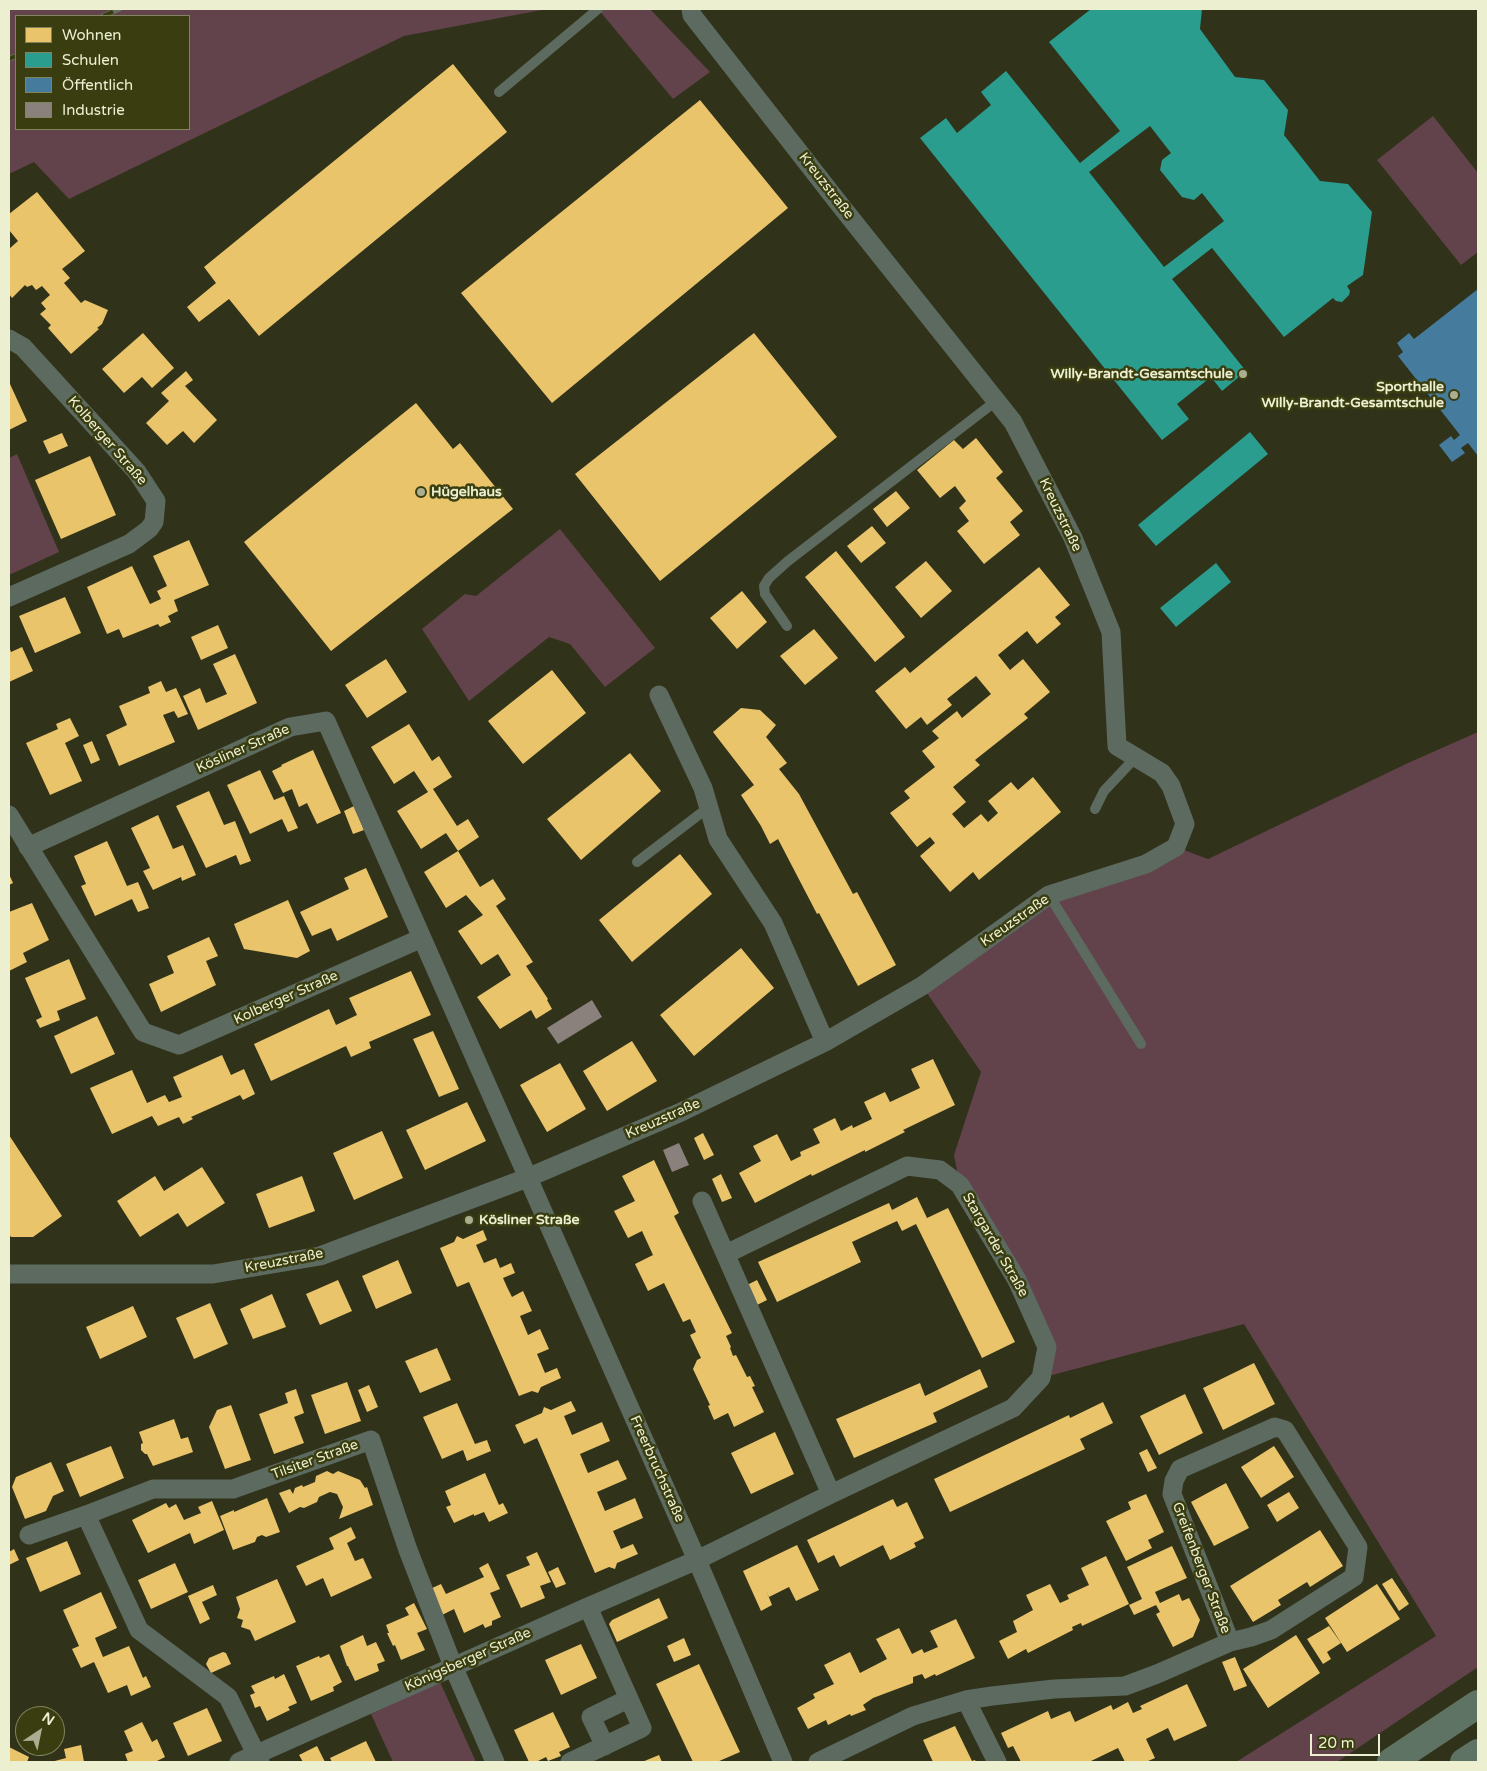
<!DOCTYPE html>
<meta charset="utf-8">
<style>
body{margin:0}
#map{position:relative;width:1487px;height:1771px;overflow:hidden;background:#31321a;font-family:"Varela Round",sans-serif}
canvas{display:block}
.frame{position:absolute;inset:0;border:10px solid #ecf0d1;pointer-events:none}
.legend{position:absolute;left:15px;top:15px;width:175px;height:115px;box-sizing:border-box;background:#3a3d0f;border:1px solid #81855d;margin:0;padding:6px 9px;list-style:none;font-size:15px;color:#ecf0d1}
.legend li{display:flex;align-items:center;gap:10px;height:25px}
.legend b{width:25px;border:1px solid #81855d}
.north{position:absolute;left:15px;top:1706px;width:50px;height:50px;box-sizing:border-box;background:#3a3d0f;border:1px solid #81855d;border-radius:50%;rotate:34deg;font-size:14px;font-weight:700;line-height:20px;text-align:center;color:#ecf0d1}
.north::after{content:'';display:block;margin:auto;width:18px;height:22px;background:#abae91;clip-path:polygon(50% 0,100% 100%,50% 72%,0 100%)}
.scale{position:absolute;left:1310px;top:1734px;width:70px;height:22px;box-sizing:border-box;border:2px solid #ecf0d1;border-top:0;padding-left:6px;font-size:15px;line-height:18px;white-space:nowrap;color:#ecf0d1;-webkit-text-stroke:4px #3a3d0f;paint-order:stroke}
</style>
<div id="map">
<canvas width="1487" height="1771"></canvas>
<div class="frame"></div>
<ul class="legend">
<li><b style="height:14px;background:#e9c46a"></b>Wohnen</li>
<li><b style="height:14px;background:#2a9d8f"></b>Schulen</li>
<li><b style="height:14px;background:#457b9d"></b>Öffentlich</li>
<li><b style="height:14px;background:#8a817c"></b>Industrie</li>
</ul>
<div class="north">N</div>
<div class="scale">20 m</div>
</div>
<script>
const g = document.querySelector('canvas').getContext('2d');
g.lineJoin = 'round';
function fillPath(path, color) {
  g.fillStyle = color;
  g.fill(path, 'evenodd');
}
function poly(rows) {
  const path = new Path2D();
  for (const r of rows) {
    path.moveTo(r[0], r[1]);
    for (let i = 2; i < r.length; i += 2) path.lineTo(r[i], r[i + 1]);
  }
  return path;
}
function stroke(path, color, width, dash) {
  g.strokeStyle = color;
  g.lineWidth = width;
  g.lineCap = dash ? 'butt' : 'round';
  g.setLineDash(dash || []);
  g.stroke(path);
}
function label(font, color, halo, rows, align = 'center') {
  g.font = font + ' "Varela Round",sans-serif';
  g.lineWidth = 5;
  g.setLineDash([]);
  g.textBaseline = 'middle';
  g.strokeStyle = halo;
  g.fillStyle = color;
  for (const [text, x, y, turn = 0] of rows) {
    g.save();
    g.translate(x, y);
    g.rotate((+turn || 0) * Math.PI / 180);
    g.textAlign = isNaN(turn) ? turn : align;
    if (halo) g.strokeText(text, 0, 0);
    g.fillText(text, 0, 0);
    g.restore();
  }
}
fillPath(poly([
 [9,9,547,9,404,36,69,199,34,162,9,174],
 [16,16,189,16,189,129,16,129],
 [598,9,650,9,710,72,673,99],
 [1433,116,1478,173,1478,252,1461,265,1377,160],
 [17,454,59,552,9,575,9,458],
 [560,529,655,648,605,687,570,644,549,637,469,701,422,629,465,594,476,596],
 [1478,732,1478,1667,1337,1762,1236,1762,1436,1636,1244,1324,1041,1378,1047,1346,960,1185,954,1155,981,1072,922,986,1049,895,1176,847,1208,859,1408,763],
 [440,1682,476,1762,393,1762,371,1714]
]), '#62424b');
fillPath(poly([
 [453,64,507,132,259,336,229,299,199,322,187,307,216,283,204,267],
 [700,100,788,208,552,403,461,293],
 [37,192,85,251,62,269,70,278,64,283,81,303,85,300,108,310,102,324,97,328,99,329,71,354,48,328,51,325,40,314,46,309,41,303,50,295,42,286,36,290,32,285,27,287,25,285,12,298,9,294,9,249,18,241,9,230,9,214],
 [143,333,174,368,152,388,142,377,124,393,102,369],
 [754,333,837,437,660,581,575,474],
 [186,371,193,380,185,386,217,420,194,443,183,431,167,445,146,423,169,401,161,393],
 [10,384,27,421,9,430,9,385],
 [416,403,453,449,460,443,513,509,331,651,244,542],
 [62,433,68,446,49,454,43,441],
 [976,438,1003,472,996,478,1023,511,1010,522,1020,535,984,564,957,531,969,521,959,508,966,501,955,486,940,498,917,470,954,440,963,449],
 [90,456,116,515,61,539,35,480],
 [896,491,910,508,887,527,873,509],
 [872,526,886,543,861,563,847,546],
 [189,540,209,585,174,600,178,611,168,616,171,622,160,627,158,624,123,638,119,629,107,634,87,587,132,566,150,604,161,599,157,591,167,586,153,556],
 [836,551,905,637,875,662,805,577],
 [926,561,952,591,921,618,895,587],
 [1039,567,1070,605,1055,617,1061,624,1037,644,1027,631,998,655,1010,670,1023,659,1050,692,1024,714,1028,718,975,760,980,765,953,787,966,802,952,814,964,828,981,814,988,822,998,813,988,801,1011,782,1018,790,1033,777,1061,812,979,880,973,872,950,892,920,856,935,843,930,837,917,847,890,813,910,798,904,791,935,767,922,751,939,738,932,731,957,711,962,718,991,694,976,676,947,699,952,705,927,725,921,717,906,729,875,691,905,667,910,673],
 [742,591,767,622,737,649,710,618],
 [65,597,81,633,35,653,19,616],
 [218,625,228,648,201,660,191,637],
 [814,629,838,658,805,685,780,656],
 [9,647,11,652,22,647,33,671,9,682],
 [235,654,257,703,198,730,183,696,200,688,206,703,227,694,213,664],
 [386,659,407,692,367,718,345,685],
 [552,670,586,713,523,764,488,721],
 [161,681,166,692,176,688,188,714,178,718,174,711,163,715,175,742,119,766,106,735,127,725,119,706,150,693,148,687],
 [741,708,760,710,776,725,766,737,787,763,779,769,799,794,853,894,857,892,896,965,858,986,819,913,817,914,778,839,770,844,761,826,741,795,754,785,713,732],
 [70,718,79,736,65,743,82,781,50,795,26,743,58,729,56,724],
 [409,724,432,761,439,756,452,777,433,789,457,826,468,819,479,837,458,851,446,833,421,849,397,811,428,792,414,771,394,784,371,747],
 [92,741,100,760,91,764,83,745],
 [313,750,341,813,317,824,307,803,299,807,292,789,283,793,272,771,282,766,281,765],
 [630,753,661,791,581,860,547,819],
 [260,770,274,800,284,796,298,828,288,832,282,819,250,834,227,785],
 [209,791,224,825,235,821,251,861,240,865,236,855,206,868,176,806],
 [354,806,364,830,353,834,344,811],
 [158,815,173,849,183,845,196,875,182,881,181,877,153,890,143,871,150,868,131,828],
 [107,841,127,886,138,882,149,908,138,912,132,899,95,916,81,886,86,884,74,856],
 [458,851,480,887,493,879,506,899,496,906,533,962,526,966,548,999,547,1000,552,1009,536,1019,531,1010,500,1029,477,997,511,975,498,954,481,965,458,931,483,915,466,895,446,908,424,872],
 [680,854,712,894,632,962,599,920],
 [366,868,388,917,337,941,331,928,312,936,300,912,349,889,344,878],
 [9,874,13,883,9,885],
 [288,900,310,951,297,958,244,949,234,924],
 [32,903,49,940,23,953,27,962,9,971,9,912],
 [209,937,218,956,206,961,216,985,161,1012,149,984,174,973,167,956],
 [741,948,774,988,694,1056,660,1015],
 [69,959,86,999,57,1011,60,1020,40,1028,36,1020,42,1017,25,978],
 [411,971,431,1015,369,1042,371,1048,351,1057,346,1046,271,1081,254,1044,329,1009,336,1025,357,1015,349,998],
 [97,1016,115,1054,71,1074,54,1036],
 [433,1031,459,1089,439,1097,413,1039],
 [632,1041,657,1081,607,1111,583,1071],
 [222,1055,231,1075,244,1069,255,1094,243,1100,240,1095,191,1117,193,1119,183,1124,179,1117,158,1126,152,1116,112,1134,90,1088,132,1070,147,1103,165,1095,169,1102,182,1097,173,1077],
 [933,1059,955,1105,903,1130,905,1132,865,1152,865,1150,812,1176,811,1174,755,1203,739,1173,761,1161,753,1146,777,1134,791,1161,801,1156,800,1152,820,1143,813,1129,835,1118,841,1131,852,1125,853,1128,872,1119,864,1102,885,1092,890,1102,920,1088,911,1069],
 [560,1063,586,1109,547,1132,520,1085],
 [467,1102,486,1141,425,1170,406,1130],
 [382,1131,403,1178,354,1200,333,1153],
 [703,1133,714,1155,704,1160,694,1138],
 [9,1135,62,1216,33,1237,11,1237,9,1234],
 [654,1160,679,1213,674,1216,732,1333,726,1336,731,1347,730,1348,733,1356,736,1355,747,1377,750,1376,755,1386,752,1387,764,1412,734,1427,728,1413,714,1420,708,1406,710,1405,693,1369,697,1360,701,1358,690,1335,696,1332,690,1319,683,1322,664,1283,648,1291,635,1264,653,1255,642,1231,628,1238,614,1211,635,1201,622,1176],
 [202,1167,225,1203,187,1227,178,1213,140,1237,117,1201,155,1176,164,1191],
 [721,1174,732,1198,722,1202,712,1179],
 [302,1176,315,1211,269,1228,256,1194],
 [917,1197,927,1218,948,1208,1015,1342,982,1358,916,1224,902,1231,897,1221,852,1242,861,1262,777,1302,758,1262,889,1203,892,1210],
 [483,1230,487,1240,476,1245,484,1263,496,1258,500,1268,511,1263,515,1273,503,1278,507,1287,512,1297,523,1291,532,1311,520,1316,528,1335,540,1329,549,1349,537,1354,545,1373,557,1368,561,1378,541,1387,538,1393,532,1391,519,1396,469,1282,457,1287,440,1248,454,1242,457,1236,463,1239],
 [398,1260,412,1293,376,1309,362,1276],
 [338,1280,352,1311,320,1325,306,1294],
 [757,1280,767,1300,757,1305,747,1285],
 [272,1294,286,1327,253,1339,240,1309],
 [210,1303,228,1344,194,1359,176,1318],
 [133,1306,147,1337,100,1359,86,1327],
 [437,1348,451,1380,420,1393,405,1361],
 [1254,1363,1275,1404,1223,1430,1203,1388],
 [980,1369,988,1387,933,1413,937,1422,854,1458,836,1419,920,1383,925,1396],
 [347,1382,361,1421,325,1434,311,1395],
 [369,1385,378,1407,367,1412,358,1390],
 [296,1389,304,1413,294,1417,304,1443,274,1454,259,1414,288,1403,285,1393],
 [1185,1394,1203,1433,1159,1455,1140,1416],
 [571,1401,576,1411,564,1416,572,1435,602,1422,610,1441,580,1454,588,1473,618,1460,627,1479,597,1492,605,1511,635,1498,643,1518,613,1531,621,1549,633,1544,638,1554,617,1563,615,1569,609,1567,595,1573,537,1438,524,1444,515,1425,542,1413,544,1407,551,1410],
 [1103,1402,1113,1423,1080,1439,1085,1449,950,1512,934,1479,1069,1415,1070,1418],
 [457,1403,475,1444,487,1440,491,1451,467,1461,463,1450,442,1459,423,1417],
 [231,1405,251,1460,225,1469,209,1427,217,1410],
 [174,1419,181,1439,188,1437,193,1452,153,1466,147,1454,145,1454,141,1450,141,1444,143,1443,139,1432],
 [775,1432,794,1474,751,1494,731,1453],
 [111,1446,124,1478,80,1497,66,1464],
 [1274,1446,1294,1477,1261,1498,1241,1467],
 [1147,1449,1157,1468,1148,1472,1139,1453],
 [51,1462,64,1491,53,1496,46,1511,25,1519,12,1487,16,1477],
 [327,1471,333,1474,338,1471,360,1480,365,1488,367,1487,373,1505,339,1519,343,1507,337,1494,330,1492,319,1497,317,1502,304,1508,300,1507,289,1513,279,1493,290,1489,293,1494,295,1488,302,1485,303,1487,315,1482,316,1476],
 [485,1473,499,1505,503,1503,508,1513,489,1522,484,1512,474,1516,474,1514,454,1523,446,1507,451,1505,445,1491],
 [1226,1483,1249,1528,1214,1546,1191,1502],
 [1289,1492,1299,1508,1277,1522,1267,1505],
 [1146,1494,1164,1532,1148,1540,1152,1548,1126,1561,1106,1521,1131,1509,1128,1502],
 [267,1498,280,1532,266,1537,262,1535,257,1537,255,1542,233,1550,220,1516,234,1510,234,1512],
 [893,1499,897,1507,907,1502,924,1538,914,1543,916,1547,890,1560,883,1545,840,1567,834,1555,818,1563,807,1540],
 [212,1501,224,1530,194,1544,190,1533,148,1553,132,1520,166,1503,169,1508,176,1504,184,1520,201,1513,198,1507],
 [351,1527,356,1538,347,1543,355,1561,363,1558,372,1578,331,1597,323,1578,306,1586,296,1566,334,1549,329,1538],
 [1320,1530,1343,1566,1310,1587,1307,1582,1278,1600,1281,1605,1253,1622,1230,1586],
 [67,1541,81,1574,40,1592,26,1558],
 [797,1545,819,1590,796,1601,789,1587,769,1597,766,1590,772,1605,761,1611,743,1571],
 [1172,1546,1187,1578,1155,1592,1160,1603,1179,1594,1182,1601,1189,1598,1200,1620,1193,1637,1173,1647,1156,1614,1160,1612,1156,1605,1134,1615,1129,1605,1142,1599,1127,1567],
 [14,1549,19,1560,9,1565,9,1552],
 [537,1552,551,1582,540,1586,545,1598,521,1608,506,1575,530,1565,526,1557],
 [1106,1556,1129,1604,1082,1626,1081,1623,1072,1627,1073,1630,1028,1653,1026,1649,1008,1659,999,1641,1017,1632,1013,1621,1033,1610,1026,1595,1050,1584,1060,1603,1069,1599,1067,1595,1089,1585,1081,1568],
 [175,1563,188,1592,151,1609,138,1580],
 [488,1563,500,1589,490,1593,501,1617,492,1621,492,1625,485,1628,483,1624,464,1633,454,1609,442,1615,430,1589,441,1584,446,1594,484,1577,479,1568],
 [558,1567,566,1584,556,1588,548,1572],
 [1392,1578,1409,1604,1399,1611,1382,1584],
 [277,1579,296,1622,255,1641,250,1630,241,1627,243,1620,237,1618,240,1609,236,1597],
 [1377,1584,1400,1619,1347,1652,1325,1618],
 [213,1585,217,1595,202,1602,210,1619,200,1624,188,1596],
 [101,1592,117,1628,95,1638,103,1657,129,1646,143,1678,146,1676,151,1687,131,1696,127,1685,108,1693,94,1662,81,1668,72,1649,79,1646,63,1610],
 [659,1598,668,1618,617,1642,609,1624,612,1620],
 [414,1603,427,1629,417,1633,425,1650,401,1660,395,1645,393,1646,387,1633,389,1633,386,1625,409,1615,405,1608],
 [956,1619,975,1658,936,1676,935,1674,925,1679,922,1674,913,1677,913,1683,873,1698,863,1705,866,1710,851,1716,850,1714,828,1725,826,1720,808,1729,797,1708,815,1698,813,1694,834,1684,824,1665,850,1652,860,1673,887,1659,876,1639,899,1628,912,1654,922,1649,924,1653,938,1647,930,1631],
 [1329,1626,1341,1643,1327,1652,1331,1659,1323,1664,1307,1639],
 [363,1635,367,1646,376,1642,385,1661,377,1664,379,1671,355,1681,348,1666,347,1666,340,1646],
 [1296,1635,1320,1673,1268,1708,1243,1669],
 [684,1638,691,1655,674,1662,667,1646],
 [581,1644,597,1678,561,1695,545,1660],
 [223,1652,226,1653,231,1664,211,1673,206,1664,209,1658],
 [329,1654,342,1682,333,1687,334,1691,311,1701,296,1666,319,1656,320,1658],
 [1235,1657,1247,1686,1234,1691,1222,1662],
 [699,1664,740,1752,717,1762,693,1762,656,1684],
 [284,1674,297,1703,288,1707,290,1710,267,1721,260,1706,255,1708,250,1695,255,1693,251,1686,274,1676,275,1679],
 [1187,1684,1207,1726,1174,1741,1168,1728,1146,1739,1155,1758,1146,1762,1125,1762,1118,1748,1089,1762,1044,1762,1043,1761,1021,1762,1013,1746,1008,1748,1001,1733,1048,1711,1051,1719,1070,1711,1075,1722,1111,1705,1113,1710,1128,1702,1133,1713,1142,1709,1140,1706],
 [207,1708,222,1741,188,1756,173,1723],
 [553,1712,570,1747,559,1752,561,1756,548,1761,546,1757,536,1762,529,1762,514,1730],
 [142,1722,152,1742,157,1739,165,1757,155,1762,128,1762,125,1754,133,1751,124,1731],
 [955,1726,972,1761,975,1760,976,1762,933,1762,923,1740],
 [366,1741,376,1762,332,1762,330,1758],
 [81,1745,84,1762,51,1762,66,1758,64,1749],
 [317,1746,325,1762,303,1762,299,1755],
 [9,1747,29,1757,27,1762,9,1762],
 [659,1755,662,1762,642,1762]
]), '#e9c46a');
fillPath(poly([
 [1091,9,1202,9,1200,29,1235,77,1264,80,1288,110,1284,135,1320,181,1348,184,1372,212,1363,275,1347,286,1350,291,1349,295,1342,302,1336,301,1333,298,1284,337,1212,248,1172,279,1246,371,1222,391,1211,377,1177,404,1189,419,1162,440,920,138,946,118,957,133,991,105,981,92,1006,71,1080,163,1120,131,1049,42],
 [1150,126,1171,153,1162,160,1160,170,1182,197,1194,200,1202,193,1224,221,1164,267,1089,172],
 [1250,432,1268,454,1156,546,1138,525],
 [1216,563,1231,582,1176,627,1160,608]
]), '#2a9d8f');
fillPath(poly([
 [1478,289,1478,456,1468,443,1461,448,1465,453,1452,462,1439,445,1451,436,1454,440,1460,435,1398,356,1403,352,1397,343,1409,333,1414,339]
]), '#457b9d');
fillPath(poly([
 [592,1000,602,1017,558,1044,547,1028],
 [679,1143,689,1165,672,1172,663,1150]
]), '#8a817c');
stroke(poly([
 [499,92,598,9],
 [787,626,765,594,764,586,769,578,788,561,996,401],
 [1095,809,1104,791,1135,758],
 [637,862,709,807],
 [1049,895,1141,1044]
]), '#5c6a60', 10);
stroke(poly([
 [9,339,23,347,137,472,156,501,154,522,149,529,129,544,9,597],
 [659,695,703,788,718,839,773,923,825,1042],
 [9,815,143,1032,179,1045,422,938],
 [28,847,290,727,326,721,697,1560,783,1762],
 [702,1201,831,1494],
 [9,1274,213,1274,320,1256,527,1178,679,1113,825,1042,922,986,1049,895,1146,864,1176,847,1185,824,1171,786,1162,773,1117,746,1111,632,1073,538,1013,422,837,201,692,15,691,9],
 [29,1535,86,1515],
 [966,1700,997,1762],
 [605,1746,591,1717,628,1699],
 [239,1762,588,1607,697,1560,831,1494,1013,1408,1041,1378,1047,1347,1017,1280,960,1185,940,1170,907,1166,726,1254],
 [260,1762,228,1697,139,1630,86,1515,153,1489,233,1489,371,1440,408,1550,453,1666,495,1762],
 [570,1762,642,1728,588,1607],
 [818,1762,913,1716,966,1700,992,1696,1054,1689,1125,1686,1157,1674,1230,1642,1251,1637,1271,1630,1354,1577,1358,1547,1285,1430,1275,1427,1180,1469,1174,1481,1172,1494,1230,1642]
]), '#5c6a60', 19);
stroke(poly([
 [1391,1762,1478,1704],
 [1464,1762,1478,1753]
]), '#5f7364', 28);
const rail = poly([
 [103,16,119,9],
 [9,59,16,56]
]);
stroke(rail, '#667063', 5.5);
stroke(rail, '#3a3d0f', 4, [11]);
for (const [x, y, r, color] of [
 [1243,374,5,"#abae91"],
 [1454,395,5,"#abae91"],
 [421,492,5,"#abae91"],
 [469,1220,5,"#abae91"]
]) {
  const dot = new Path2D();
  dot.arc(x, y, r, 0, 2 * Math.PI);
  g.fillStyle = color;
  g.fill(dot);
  stroke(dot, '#3a3d0f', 2);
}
label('14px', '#ecf0d1', '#3a3d0f', [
 ["Kreuzstraße",826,186,52],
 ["Kolberger Straße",107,441,49],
 ["Kreuzstraße",1060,515,64],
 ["Kösliner Straße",243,749,-24],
 ["Kreuzstraße",1015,921,-35],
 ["Kolberger Straße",286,998,-24],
 ["Kreuzstraße",663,1119,-24],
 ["Stargarder Straße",995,1245,60],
 ["Kreuzstraße",284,1261,-11],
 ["Tilsiter Straße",315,1460,-20],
 ["Freerbruchstraße",657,1469,66],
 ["Greifenberger Straße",1201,1568,69],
 ["Königsberger Straße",468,1660,-24]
]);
label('bold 14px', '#ecf0d1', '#3a3d0f', [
 ["Willy-Brandt-Gesamtschule",1233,374],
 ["Sporthalle",1444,387],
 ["Willy-Brandt-Gesamtschule",1444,403],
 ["Hügelhaus",431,492,"left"],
 ["Kösliner Straße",479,1220,"left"]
], 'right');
</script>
